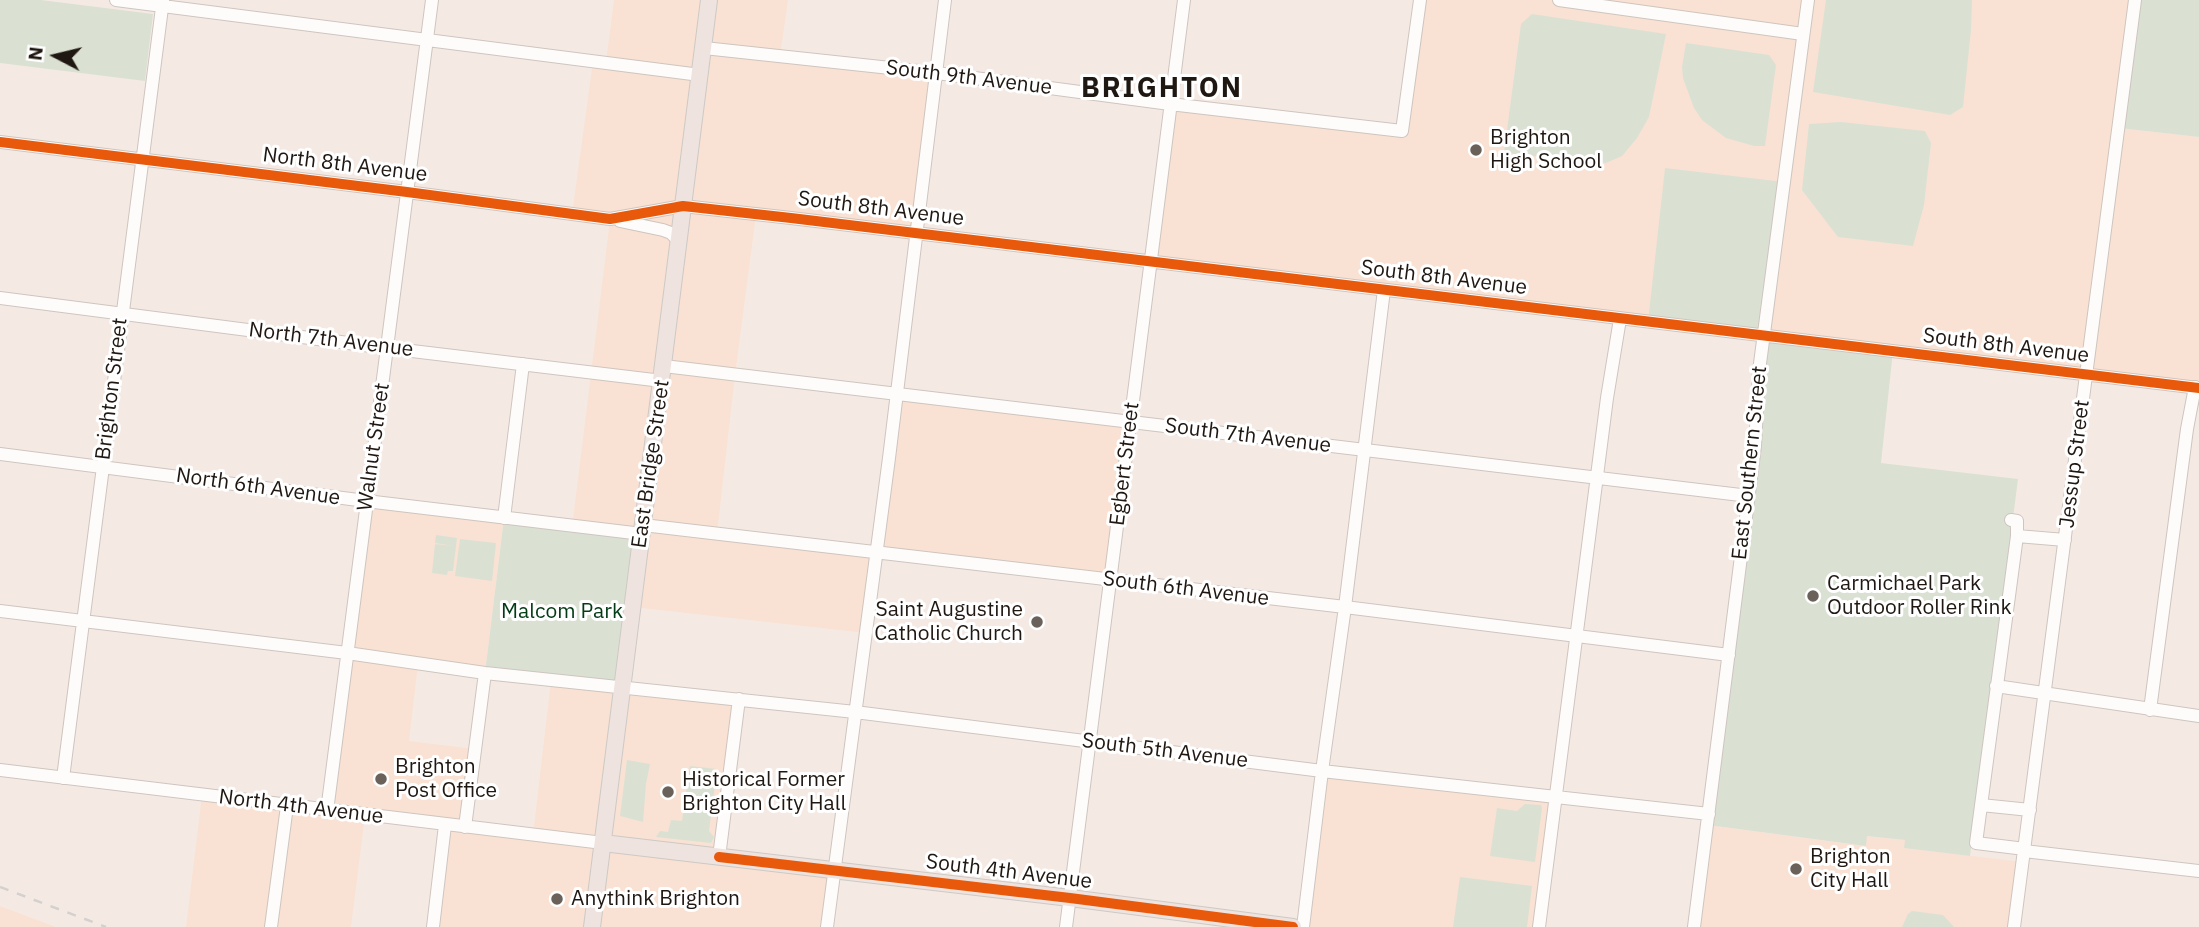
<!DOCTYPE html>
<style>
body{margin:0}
#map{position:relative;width:2199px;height:927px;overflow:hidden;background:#f5eae3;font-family:"IBM Plex Sans",sans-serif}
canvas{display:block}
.north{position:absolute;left:21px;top:21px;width:70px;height:70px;-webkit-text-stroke:5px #fff;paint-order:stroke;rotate:277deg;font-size:19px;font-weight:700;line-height:28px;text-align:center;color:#1f1711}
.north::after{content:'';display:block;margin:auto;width:24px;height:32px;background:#1f1711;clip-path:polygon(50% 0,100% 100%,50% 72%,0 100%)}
</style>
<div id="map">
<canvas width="2199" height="927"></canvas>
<div class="north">N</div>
</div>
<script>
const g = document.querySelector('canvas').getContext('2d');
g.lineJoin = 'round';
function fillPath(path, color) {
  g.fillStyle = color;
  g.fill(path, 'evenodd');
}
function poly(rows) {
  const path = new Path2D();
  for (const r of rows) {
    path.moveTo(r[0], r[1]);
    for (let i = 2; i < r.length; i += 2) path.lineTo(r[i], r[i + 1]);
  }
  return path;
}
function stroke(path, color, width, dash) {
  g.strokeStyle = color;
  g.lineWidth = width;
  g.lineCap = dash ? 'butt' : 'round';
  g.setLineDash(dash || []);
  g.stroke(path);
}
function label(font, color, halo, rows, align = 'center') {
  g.font = font + ' "IBM Plex Sans",sans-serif';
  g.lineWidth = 6;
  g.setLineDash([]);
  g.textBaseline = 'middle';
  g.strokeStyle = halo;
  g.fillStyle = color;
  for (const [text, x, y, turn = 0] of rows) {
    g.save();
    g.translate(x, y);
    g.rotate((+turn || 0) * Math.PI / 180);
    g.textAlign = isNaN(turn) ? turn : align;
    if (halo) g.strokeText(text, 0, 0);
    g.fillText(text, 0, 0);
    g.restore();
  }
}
fillPath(poly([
 [614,0,788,0,780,56,937,73,916,233,756,215,735,375,717,534,876,553,897,394,1130,422,1111,580,876,553,866,633,632,607,572,527,610,220,572,214,593,61,606,62],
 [1420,0,2135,0,2119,128,2199,137,2199,388,1151,262,1170,104,1401,131],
 [366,501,504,518,485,673,418,664,409,741,475,749,466,827,533,835,551,680,739,699,720,857,834,870,827,927,433,927,445,825,365,816,351,927,186,927,202,795,326,811],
 [1322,769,1556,796,1539,927,1303,927],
 [1708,825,1865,846,1867,836,1905,840,1905,848,2023,862,2014,927,1694,927],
 [0,906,56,927,0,927]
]), '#f9e2d3');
fillPath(poly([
 [0,0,41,0,153,14,145,81,0,63],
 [1826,0,1972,0,1971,30,1963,107,1950,115,1813,92],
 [2135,0,2199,0,2199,137,2119,128],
 [1532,14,1666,34,1649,117,1637,138,1622,156,1606,163,1504,153,1521,24],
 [1686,43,1769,55,1776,65,1765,146,1754,146,1726,138,1702,120,1694,108,1683,78,1682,67],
 [1841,122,1925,131,1931,143,1924,205,1913,246,1838,237,1802,190,1809,124],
 [1665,168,1784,182,1764,336,1893,351,1881,463,2018,479,1970,856,1904,848,1905,840,1867,836,1866,846,1708,825,1763,336,1648,322],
 [504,518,642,534,622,687,485,673],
 [436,535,457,538,453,571,448,571,447,575,432,573,435,544,454,546,435,543],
 [460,539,496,543,492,581,455,576],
 [627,760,650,764,646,784,643,822,620,816],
 [690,766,717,769,709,831,714,837,711,843,656,837,660,831,668,832,671,820,682,821],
 [1525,804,1541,805,1542,808,1535,862,1490,856,1497,808,1517,811],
 [1460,877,1532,886,1527,927,1453,927],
 [1912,911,1943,915,1954,927,1902,927,1908,914]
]), '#dae1d3');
const minor = poly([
 [116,0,700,75],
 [1559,0,1803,34],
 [704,48,937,73,1170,104,1402,131,1420,0],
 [0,142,407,192,610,219,683,206,791,218,2199,388],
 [620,221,663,230,671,233,680,242],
 [0,298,387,348,662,381],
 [664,366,1749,496],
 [0,454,366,501,642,534],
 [504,518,523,364],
 [2011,520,2017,521,2017,536,2065,540],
 [643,525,1345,607,1729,655],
 [2017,536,1976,843,2025,849],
 [0,611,347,653,485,673,855,712,1322,771,1709,814],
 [1996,686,2199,716],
 [2150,710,2187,429,2195,387],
 [0,770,603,843],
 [63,778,163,0],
 [1981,805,2030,810],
 [327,811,432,0],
 [465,827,485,673],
 [2024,851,2199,871],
 [719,857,739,699],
 [271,927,287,806],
 [433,927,445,825],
 [827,927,889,458,945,0],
 [1066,927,1184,0],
 [1303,927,1322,771,1345,607,1384,290],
 [1539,927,1607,398,1620,319],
 [1694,927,1755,446,1759,371,1808,0],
 [2014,927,2135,0]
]);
const major = poly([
 [603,843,1070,898,1293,927],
 [592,927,709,0]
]);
stroke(minor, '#cec5bf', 14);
stroke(major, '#cec9c5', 18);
stroke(minor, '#fefcfb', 12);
stroke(major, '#eee3df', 16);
stroke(poly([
 [0,887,106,927]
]), '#d4d0ce', 2.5, [9, 9]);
stroke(poly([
 [0,142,407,192,610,219,683,206,791,218,2199,388],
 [719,857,1070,898,1293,927]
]), '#e8590c', 10);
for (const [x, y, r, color] of [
 [1476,150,7,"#6a615a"],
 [1813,596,7,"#6a615a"],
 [1037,622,7,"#6a615a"],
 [381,779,7,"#6a615a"],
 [668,792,7,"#6a615a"],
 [1796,869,7,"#6a615a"],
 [557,899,7,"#6a615a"]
]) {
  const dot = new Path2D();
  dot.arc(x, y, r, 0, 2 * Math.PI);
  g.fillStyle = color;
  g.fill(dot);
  stroke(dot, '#fff', 2.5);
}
label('21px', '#1f1711', '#fff', [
 ["South 9th Avenue",969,78,7],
 ["North 8th Avenue",345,165,7],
 ["South 8th Avenue",881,209,7],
 ["South 8th Avenue",1444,278,7],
 ["North 7th Avenue",331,340,7],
 ["South 8th Avenue",2006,346,7],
 ["Brighton Street",112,389,-83],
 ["South 7th Avenue",1248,436,7],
 ["Walnut Street",374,447,-82],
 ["East Southern Street",1750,463,-84],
 ["East Bridge Street",651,464,-82],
 ["Egbert Street",1125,464,-83],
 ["Jessup Street",2075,464,-83],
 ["North 6th Avenue",258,487,8],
 ["South 6th Avenue",1186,589,7],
 ["South 5th Avenue",1165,751,7],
 ["North 4th Avenue",301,807,7],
 ["South 4th Avenue",1009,872,7]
]);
label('21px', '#1f1711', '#fff', [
 ["Brighton",1490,138],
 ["High School",1490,162],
 ["Carmichael Park",1827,584],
 ["Outdoor Roller Rink",1827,608],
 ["Saint Augustine",1023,610,"right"],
 ["Catholic Church",1023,634,"right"],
 ["Brighton",395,767],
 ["Post Office",395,791],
 ["Historical Former",682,780],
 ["Brighton City Hall",682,804],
 ["Brighton",1810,857],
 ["City Hall",1810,881],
 ["Anythink Brighton",571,899]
], 'left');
label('21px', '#023b15', '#fff', [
 ["Malcom Park",562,612]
]);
g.letterSpacing = '2px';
label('bold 28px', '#1f1711', '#fff', [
 ["BRIGHTON",1162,89]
]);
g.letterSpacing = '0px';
</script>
